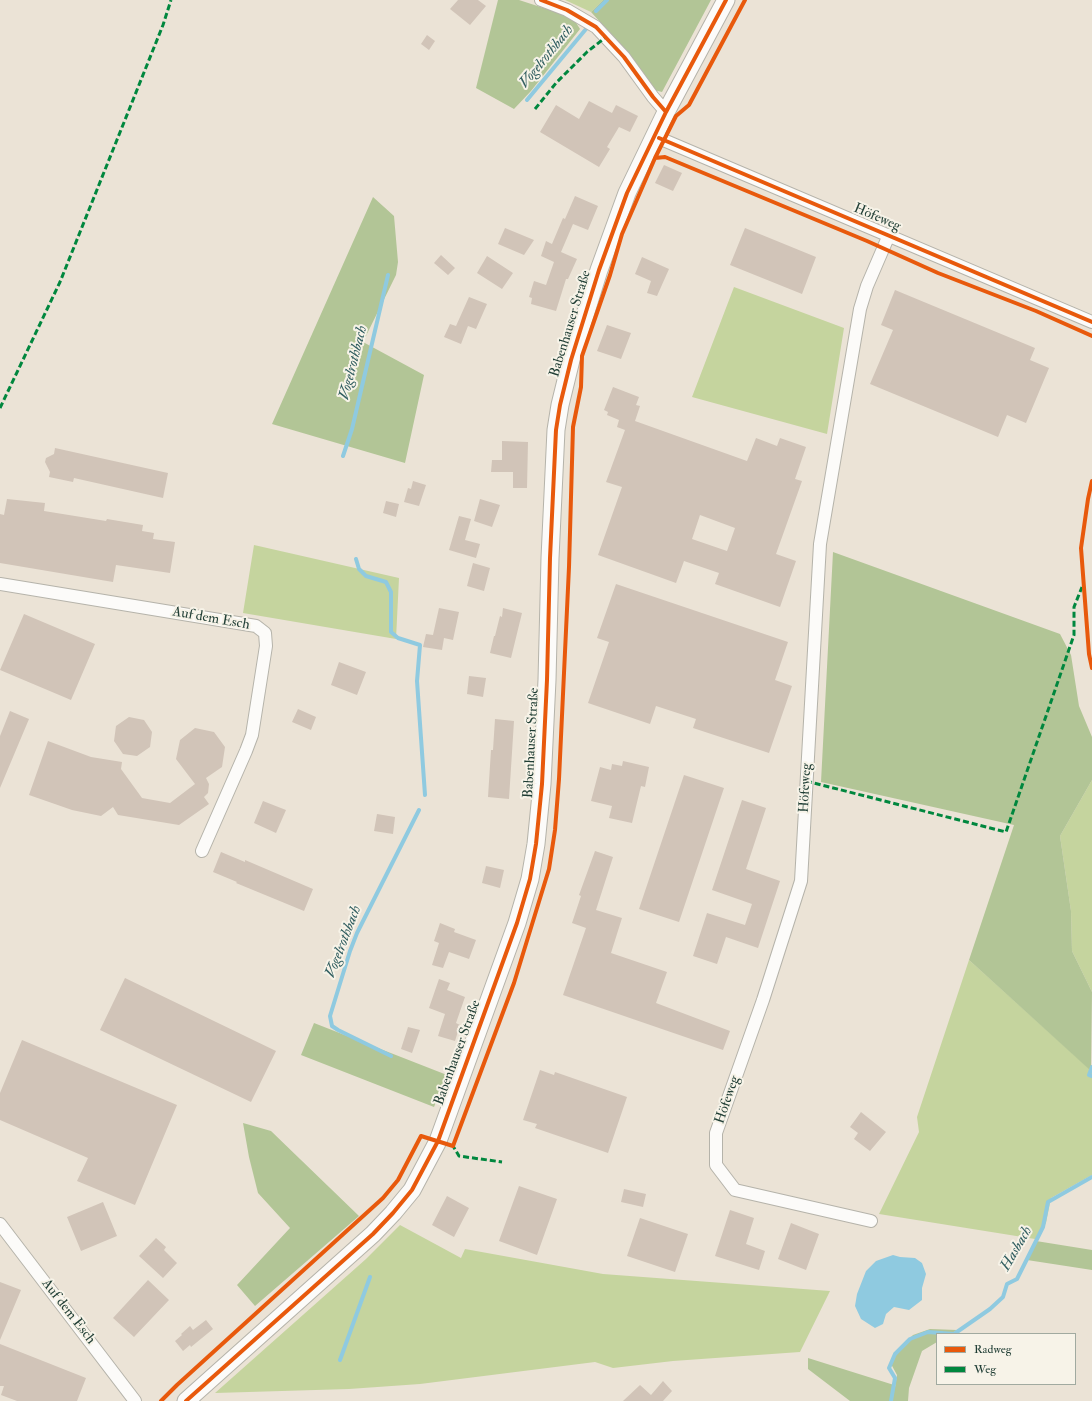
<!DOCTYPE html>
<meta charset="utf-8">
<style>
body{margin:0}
#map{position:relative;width:1092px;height:1401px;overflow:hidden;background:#ebe3d6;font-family:"IM FELL Double Pica",serif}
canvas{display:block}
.legend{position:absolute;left:936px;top:1333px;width:140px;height:52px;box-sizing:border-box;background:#f7f3e8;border:1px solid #a1aaa0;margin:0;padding:5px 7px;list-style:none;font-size:12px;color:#1f3d34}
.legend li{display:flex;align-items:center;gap:8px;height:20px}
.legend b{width:20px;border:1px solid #a1aaa0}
</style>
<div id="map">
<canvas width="1092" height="1401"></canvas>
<ul class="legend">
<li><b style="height:5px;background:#e8590c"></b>Radweg</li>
<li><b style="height:5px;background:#00873e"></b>Weg</li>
</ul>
</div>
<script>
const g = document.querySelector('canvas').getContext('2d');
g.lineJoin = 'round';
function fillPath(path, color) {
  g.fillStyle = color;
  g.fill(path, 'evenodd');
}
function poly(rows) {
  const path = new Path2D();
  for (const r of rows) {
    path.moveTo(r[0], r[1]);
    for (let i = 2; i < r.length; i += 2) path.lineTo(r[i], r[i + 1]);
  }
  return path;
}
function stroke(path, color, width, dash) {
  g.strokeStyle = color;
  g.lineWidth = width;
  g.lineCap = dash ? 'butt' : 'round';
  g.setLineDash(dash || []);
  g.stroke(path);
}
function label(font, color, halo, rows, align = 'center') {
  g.font = font + ' "IM FELL Double Pica",serif';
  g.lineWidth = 4;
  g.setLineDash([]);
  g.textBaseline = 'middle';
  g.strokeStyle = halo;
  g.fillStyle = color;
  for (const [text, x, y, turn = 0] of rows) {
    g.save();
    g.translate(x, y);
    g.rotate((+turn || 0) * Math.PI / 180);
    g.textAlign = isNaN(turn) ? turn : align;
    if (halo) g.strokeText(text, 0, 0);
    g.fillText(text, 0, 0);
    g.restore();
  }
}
fillPath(poly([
 [565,0,603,0,591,12],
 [734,287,844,328,827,434,692,397],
 [254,545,399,578,396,639,243,613],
 [1092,780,1092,992,1072,951,1071,911,1060,836],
 [969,960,1092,1071,1092,1175,1051,1198,1046,1223,1036,1241,1035,1239,879,1214,919,1132,917,1117],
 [400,1225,461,1258,465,1249,603,1274,830,1291,800,1352,673,1361,613,1368,595,1362,420,1384,349,1389,215,1393,366,1259]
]), '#c5d49e');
fillPath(poly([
 [498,0,519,0,562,14,575,21,580,29,531,91,514,109,476,88],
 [603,0,711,0,662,92,654,90,631,56,591,12],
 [373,197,394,216,398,262,396,275,363,342,424,375,405,463,272,424],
 [833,552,1060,634,1071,655,1079,706,1092,737,1092,780,1060,836,1071,911,1072,951,1092,992,1091,1071,969,960,1014,825,821,782],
 [314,1023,447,1075,434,1107,301,1055],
 [243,1123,271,1131,359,1216,255,1306,237,1285,290,1228,258,1193,249,1157],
 [1036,1241,1092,1250,1092,1270,1027,1260],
 [930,1329,957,1330,951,1334,937,1334,937,1342,922,1351,909,1388,908,1401,850,1401,808,1369,808,1358,894,1385,895,1387,897,1375,891,1364,898,1350,913,1335]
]), '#b2c596');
fillPath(poly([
 [893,1255,900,1257,915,1258,922,1263,926,1274,922,1288,922,1300,909,1310,894,1307,886,1314,883,1324,875,1328,861,1319,855,1306,857,1294,866,1271,876,1261]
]), '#8fcae0');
stroke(poly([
 [596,11,607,0],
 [527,100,586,29],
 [343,456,352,429,388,275],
 [356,559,359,569,366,576,386,582,391,592,391,632,398,638,420,645,417,681,425,795],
 [391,1056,338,1030,332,1026,330,1016,350,951,357,933,419,810],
 [1092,1067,1089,1075,1092,1076],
 [340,1360,370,1277],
 [891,1401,895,1378,889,1368,895,1354,910,1339,928,1332,954,1334,990,1309,1003,1297,1007,1284,1017,1279,1043,1227,1048,1202,1092,1177]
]), '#8fcae0', 4);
fillPath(poly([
 [458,0,478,0,486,6,470,25,450,9],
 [427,35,435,41,429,50,421,44],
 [589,101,612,113,616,105,638,116,630,132,619,127,607,147,610,149,599,167,540,132,556,105,579,119],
 [664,165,682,173,673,191,655,183],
 [575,196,598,206,588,230,573,224,561,252,577,259,568,279,566,279,556,311,531,304,532,298,529,297,534,281,546,285,554,262,541,256,546,241,552,244,563,218,565,219],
 [505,228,534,240,524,255,498,244],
 [745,228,816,257,802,294,730,265],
 [441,255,455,268,448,275,434,263],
 [487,256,513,273,502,289,477,273],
 [642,257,669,269,657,296,647,293,651,281,635,274],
 [895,290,1035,348,1030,360,1049,368,1026,423,1007,415,998,437,870,384,893,330,881,325],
 [469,297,487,304,476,329,468,326,461,344,444,337,450,324,456,326],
 [607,325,631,333,621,359,597,351],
 [613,387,639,397,636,405,640,406,635,421,747,461,756,438,777,446,780,438,806,447,795,479,802,481,776,554,796,561,780,607,715,584,719,573,684,561,676,583,598,555,622,487,606,482,625,430,617,427,619,420,607,415,608,412,604,410],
 [700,515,735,528,727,551,692,539],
 [502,441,528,442,527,488,513,488,513,472,491,472,492,460,502,460],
 [55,448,168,473,163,498,74,478,73,482,49,477,50,472,45,462,46,458,54,454],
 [413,481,426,485,419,506,404,502,408,488,411,489],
 [7,499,45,503,44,511,106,521,107,519,143,525,142,531,154,533,153,539,175,542,170,573,116,565,113,582,0,563,0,514,4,515],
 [480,499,500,505,492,527,474,521],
 [386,501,399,504,396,517,383,513],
 [459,516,471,519,465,540,480,544,476,558,449,550],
 [473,563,490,568,484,591,467,586],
 [616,584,788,642,775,680,792,686,769,753,693,728,696,719,656,706,650,724,588,703,609,642,597,638],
 [439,608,459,612,453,640,444,638,442,650,423,647,426,634,433,635],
 [503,608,522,613,511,658,490,653,494,636,495,636,500,616,502,617],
 [24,614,95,644,71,700,0,670],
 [339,662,366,672,357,695,331,685],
 [469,676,486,678,483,697,467,694],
 [298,709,316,717,311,730,292,722],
 [10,711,29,719,0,788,0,736],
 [129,717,144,720,152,732,150,747,137,756,123,754,114,741,116,726],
 [495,719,514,721,509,799,488,797,491,750,493,750],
 [195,728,214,732,225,747,222,767,206,778,209,784,208,793,204,797,209,804,179,825,118,815,113,807,101,816,72,810,29,795,48,741,91,757,122,762,121,769,142,798,170,803,195,784,176,759,180,740],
 [623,761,649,767,645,787,641,786,632,823,609,818,612,806,591,801,600,767,611,770,612,764,622,766],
 [684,775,724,788,679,922,639,909],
 [742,800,766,808,746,869,780,881,758,948,726,937,717,964,693,956,707,913,745,925,752,904,712,890],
 [263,801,286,810,276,833,254,823],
 [377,814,395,817,393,834,374,831],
 [595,851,613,857,596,910,622,918,611,953,667,972,656,1003,730,1031,723,1050,563,995,586,928,572,923,581,896,579,895],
 [221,852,245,862,245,860,313,889,304,911,236,883,237,882,213,872],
 [486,866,504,870,500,888,482,883],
 [440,923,455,929,454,932,476,940,469,959,449,952,443,968,432,965,439,943,434,941],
 [125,978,276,1051,251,1102,100,1030],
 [439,979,450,983,447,990,465,997,456,1023,460,1025,455,1041,438,1036,445,1014,429,1008],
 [408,1027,420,1030,412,1053,401,1049],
 [22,1040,177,1105,135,1205,77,1181,88,1158,0,1120,0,1093],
 [540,1070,554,1075,555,1072,627,1097,608,1153,535,1128,537,1124,523,1120],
 [861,1112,886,1132,870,1151,854,1139,858,1133,850,1127],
 [519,1186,557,1199,537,1255,499,1241],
 [624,1189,646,1194,643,1207,621,1202],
 [447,1196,469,1208,454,1237,432,1225],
 [103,1202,117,1236,81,1251,67,1217],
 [730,1210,754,1218,746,1244,765,1251,759,1270,715,1256],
 [640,1218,688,1234,675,1272,627,1256],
 [791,1223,819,1234,806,1270,778,1259],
 [156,1238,166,1247,164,1250,177,1263,163,1278,139,1256],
 [148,1280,169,1300,134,1337,113,1318],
 [0,1282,21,1290,0,1340],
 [206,1320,213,1329,191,1347,190,1345,183,1351,175,1341,182,1335,181,1334,190,1326,193,1330],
 [0,1344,86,1378,77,1401,17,1401,1,1395,4,1386,0,1386],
 [663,1381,672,1391,663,1401,623,1401,640,1385,651,1395]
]), '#d1c4b8');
const minor = poly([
 [541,0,567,10,596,27,624,57,653,97,666,112],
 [654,136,1092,322],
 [0,584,256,626,265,633,266,646,252,735,246,751,202,851],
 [871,1221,735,1190,716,1165,716,1133,763,1000,801,881,820,544,860,309,867,286,889,235],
 [0,1224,135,1401]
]);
const secondary = poly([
 [186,1401,373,1234,393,1213,412,1190,438,1141,517,923,530,879,536,844,542,784,547,680,550,558,556,430,560,405,571,360,599,270,627,193,666,112,726,0]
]);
stroke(minor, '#b5b3aa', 14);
stroke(secondary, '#b5b3aa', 19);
stroke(minor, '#fcfbf9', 12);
stroke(secondary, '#fcfbf9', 17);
stroke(poly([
 [535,109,556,83,587,52,606,37],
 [0,408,60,282,163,25,171,0],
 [806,781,1006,832,1074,635,1074,607,1082,587],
 [454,1144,453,1146,459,1156,502,1162]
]), '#00873e', 3, [6, 3]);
stroke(poly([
 [541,0,567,10,596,27,624,57,653,97,666,112],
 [659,138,1092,322],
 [655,158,665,157,867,241,938,273,1036,311,1092,336],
 [1092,481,1088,499,1081,548,1089,654,1092,668],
 [161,1401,177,1385,383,1198,398,1180,421,1136,453,1146,514,983,549,869,555,830,559,779,569,567,573,427,581,387,582,356,610,275,622,234,655,158,676,116,689,105,745,0],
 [186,1401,373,1234,393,1213,412,1190,438,1141,517,923,530,879,536,844,542,784,547,680,550,558,556,430,560,405,571,360,599,270,627,193,666,112,726,0]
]), '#e8590c', 4);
label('14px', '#1f3d34', '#f7f3e8', [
 ["Höfeweg",877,218,23],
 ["Babenhauser Straße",571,324,-73],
 ["Auf dem Esch",211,619,10],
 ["Babenhauser Straße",532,743,-87],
 ["Höfeweg",806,788,-87],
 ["Babenhauser Straße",458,1053,-70],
 ["Höfeweg",728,1100,-71],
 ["Auf dem Esch",68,1312,52]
]);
label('italic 15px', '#315e60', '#f7f3e8', [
 ["Vogelrothbach",547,57,-51],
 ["Vogelrothbach",354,363,-76],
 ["Vogelrothbach",344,942,-69],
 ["Hasbach",1017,1249,-60]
]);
</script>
